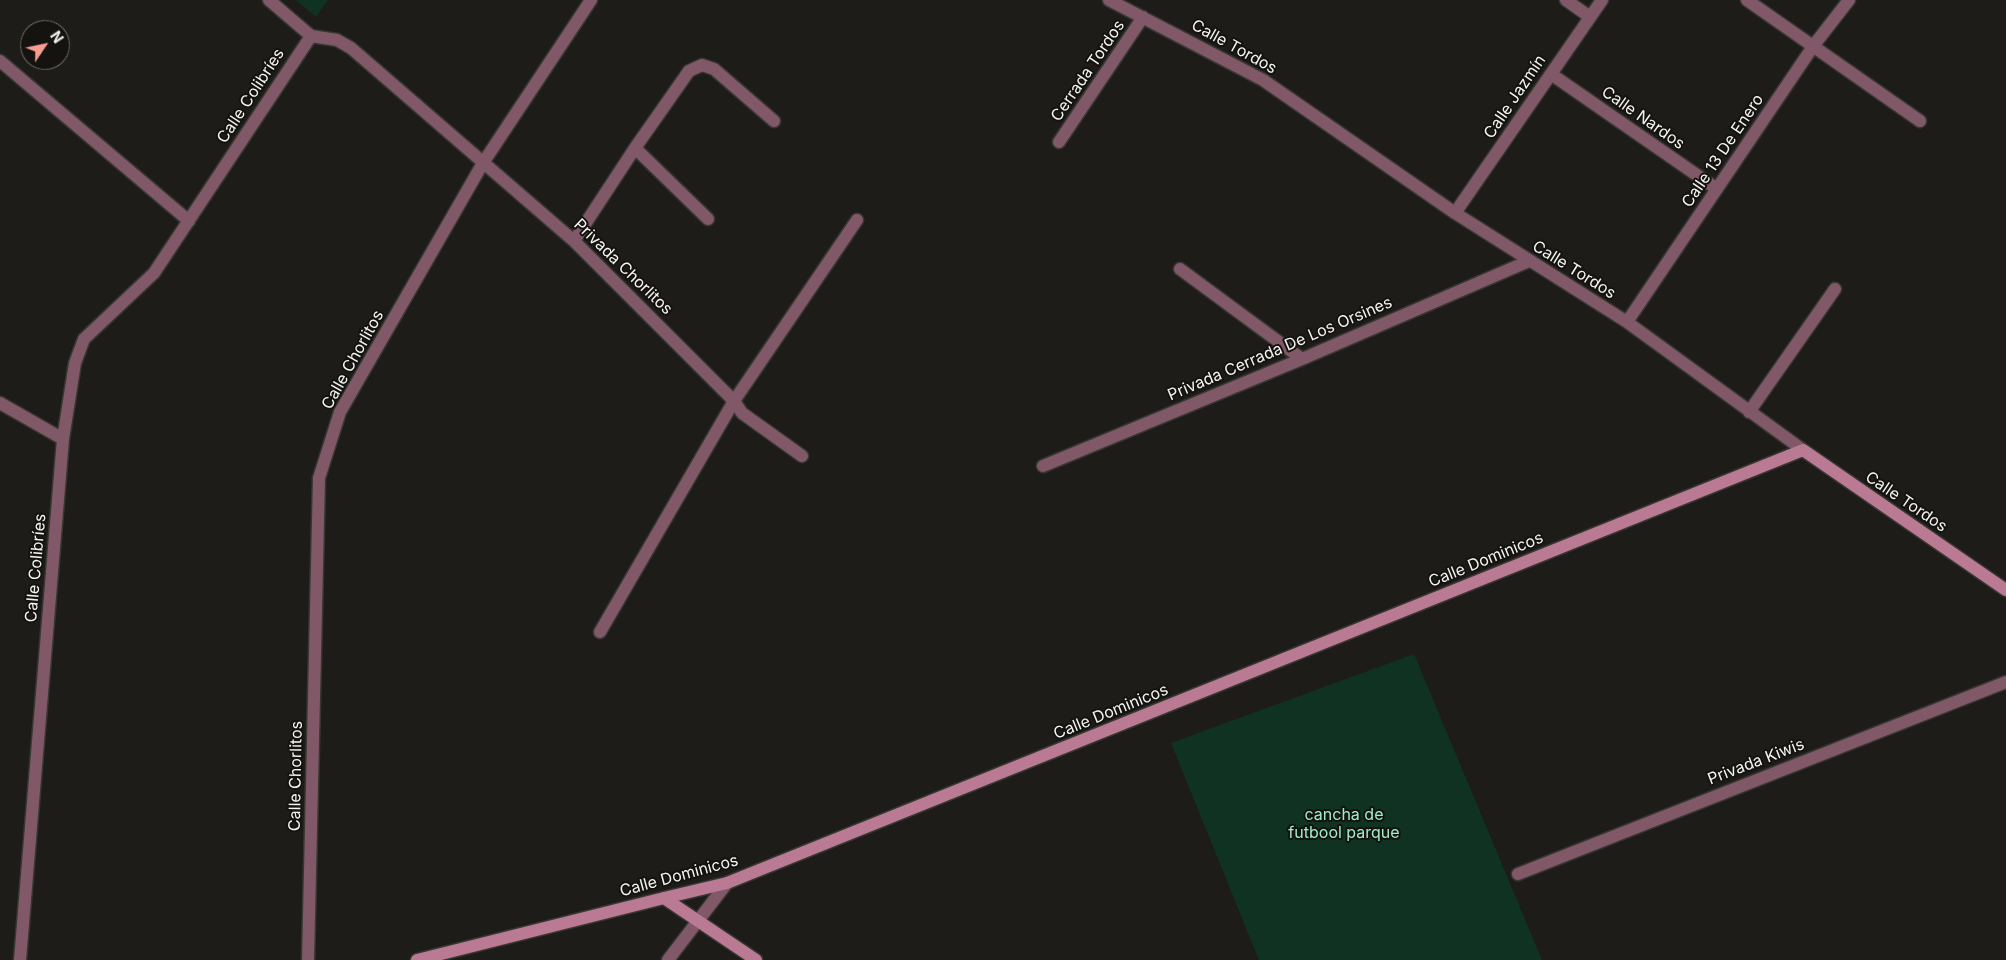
<!DOCTYPE html>
<meta charset="utf-8">
<style>
body{margin:0}
#map{position:relative;width:2006px;height:960px;overflow:hidden;background:#1d1c19;font-family:Inter,sans-serif}
canvas{display:block}
.north{position:absolute;left:20px;top:20px;width:50px;height:50px;box-sizing:border-box;background:#141310;border:1px solid #6d6d6a;border-radius:50%;rotate:56deg;font-size:14px;font-weight:700;line-height:20px;text-align:center;color:#f3f3f0}
.north::after{content:'';display:block;margin:auto;width:18px;height:22px;background:#f59d8f;clip-path:polygon(50% 0,100% 100%,50% 72%,0 100%)}
</style>
<div id="map">
<canvas width="2006" height="960"></canvas>
<div class="north">N</div>
</div>
<script>
const g = document.querySelector('canvas').getContext('2d');
g.lineJoin = 'round';
function fillPath(path, color) {
  g.fillStyle = color;
  g.fill(path, 'evenodd');
}
function poly(rows) {
  const path = new Path2D();
  for (const r of rows) {
    path.moveTo(r[0], r[1]);
    for (let i = 2; i < r.length; i += 2) path.lineTo(r[i], r[i + 1]);
  }
  return path;
}
function stroke(path, color, width, dash) {
  g.strokeStyle = color;
  g.lineWidth = width;
  g.lineCap = dash ? 'butt' : 'round';
  g.setLineDash(dash || []);
  g.stroke(path);
}
function label(font, color, halo, rows, align = 'center') {
  g.font = font + ' Inter,sans-serif';
  g.lineWidth = 4;
  g.setLineDash([]);
  g.textBaseline = 'middle';
  g.strokeStyle = halo;
  g.fillStyle = color;
  for (const [text, x, y, turn = 0] of rows) {
    g.save();
    g.translate(x, y);
    g.rotate((+turn || 0) * Math.PI / 180);
    g.textAlign = isNaN(turn) ? turn : align;
    if (halo) g.strokeText(text, 0, 0);
    g.fillText(text, 0, 0);
    g.restore();
  }
}
fillPath(poly([
 [296,0,328,0,316,17],
 [1414,654,1542,960,1259,960,1171,743]
]), '#0f3223');
const street = poly([
 [269,0,311,36],
 [1109,0,1263,80,1455,213,1627,322,1803,450],
 [1566,0,1590,17],
 [1747,0,1920,121],
 [311,36,337,40,351,48,574,241,734,401,742,413,802,456],
 [0,61,189,221],
 [1551,74,1717,189],
 [1059,142,1143,17],
 [635,148,708,219],
 [1455,213,1602,0],
 [574,241,635,148,689,71,702,65,714,69,774,121],
 [1180,269,1302,359],
 [1627,322,1814,45,1849,0],
 [0,403,63,439],
 [1749,412,1835,289],
 [1043,466,1302,359,1529,261],
 [600,632,734,401,857,220],
 [1518,874,2006,682],
 [20,960,63,439,75,363,84,339,154,273,311,36],
 [308,960,319,478,340,412,483,163,591,0],
 [668,960,727,883]
]);
const secondary = poly([
 [664,898,756,960],
 [417,960,664,898,727,883,1803,450,2006,590]
]);
stroke(street, '#373633', 15);
stroke(secondary, '#373633', 15);
stroke(street, '#805868', 12);
stroke(secondary, '#ba7a94', 12);
label('16px', '#f3f3f0', '#141310', [
 ["Calle Tordos",1234,47,29],
 ["Cerrada Tordos",1088,71,-56],
 ["Calle Colibríes",251,96,-57],
 ["Calle Jazmín",1515,97,-56],
 ["Calle Nardos",1643,118,35],
 ["Calle 13 De Enero",1723,151,-56],
 ["Privada Chorlitos",623,267,44],
 ["Calle Tordos",1574,270,32],
 ["Privada Cerrada De Los Orsines",1280,349,-23],
 ["Calle Chorlitos",353,360,-61],
 ["Calle Tordos",1906,502,34],
 ["Calle Dominicos",1486,560,-22],
 ["Calle Colibríes",36,568,-85],
 ["Calle Dominicos",1111,712,-22],
 ["Privada Kiwis",1756,762,-21],
 ["Calle Chorlitos",296,776,-89],
 ["Calle Dominicos",679,876,-15]
]);
label('16px', '#9deec8', '#141310', [
 ["cancha de",1344,815],
 ["futbool parque",1344,833]
]);
</script>
